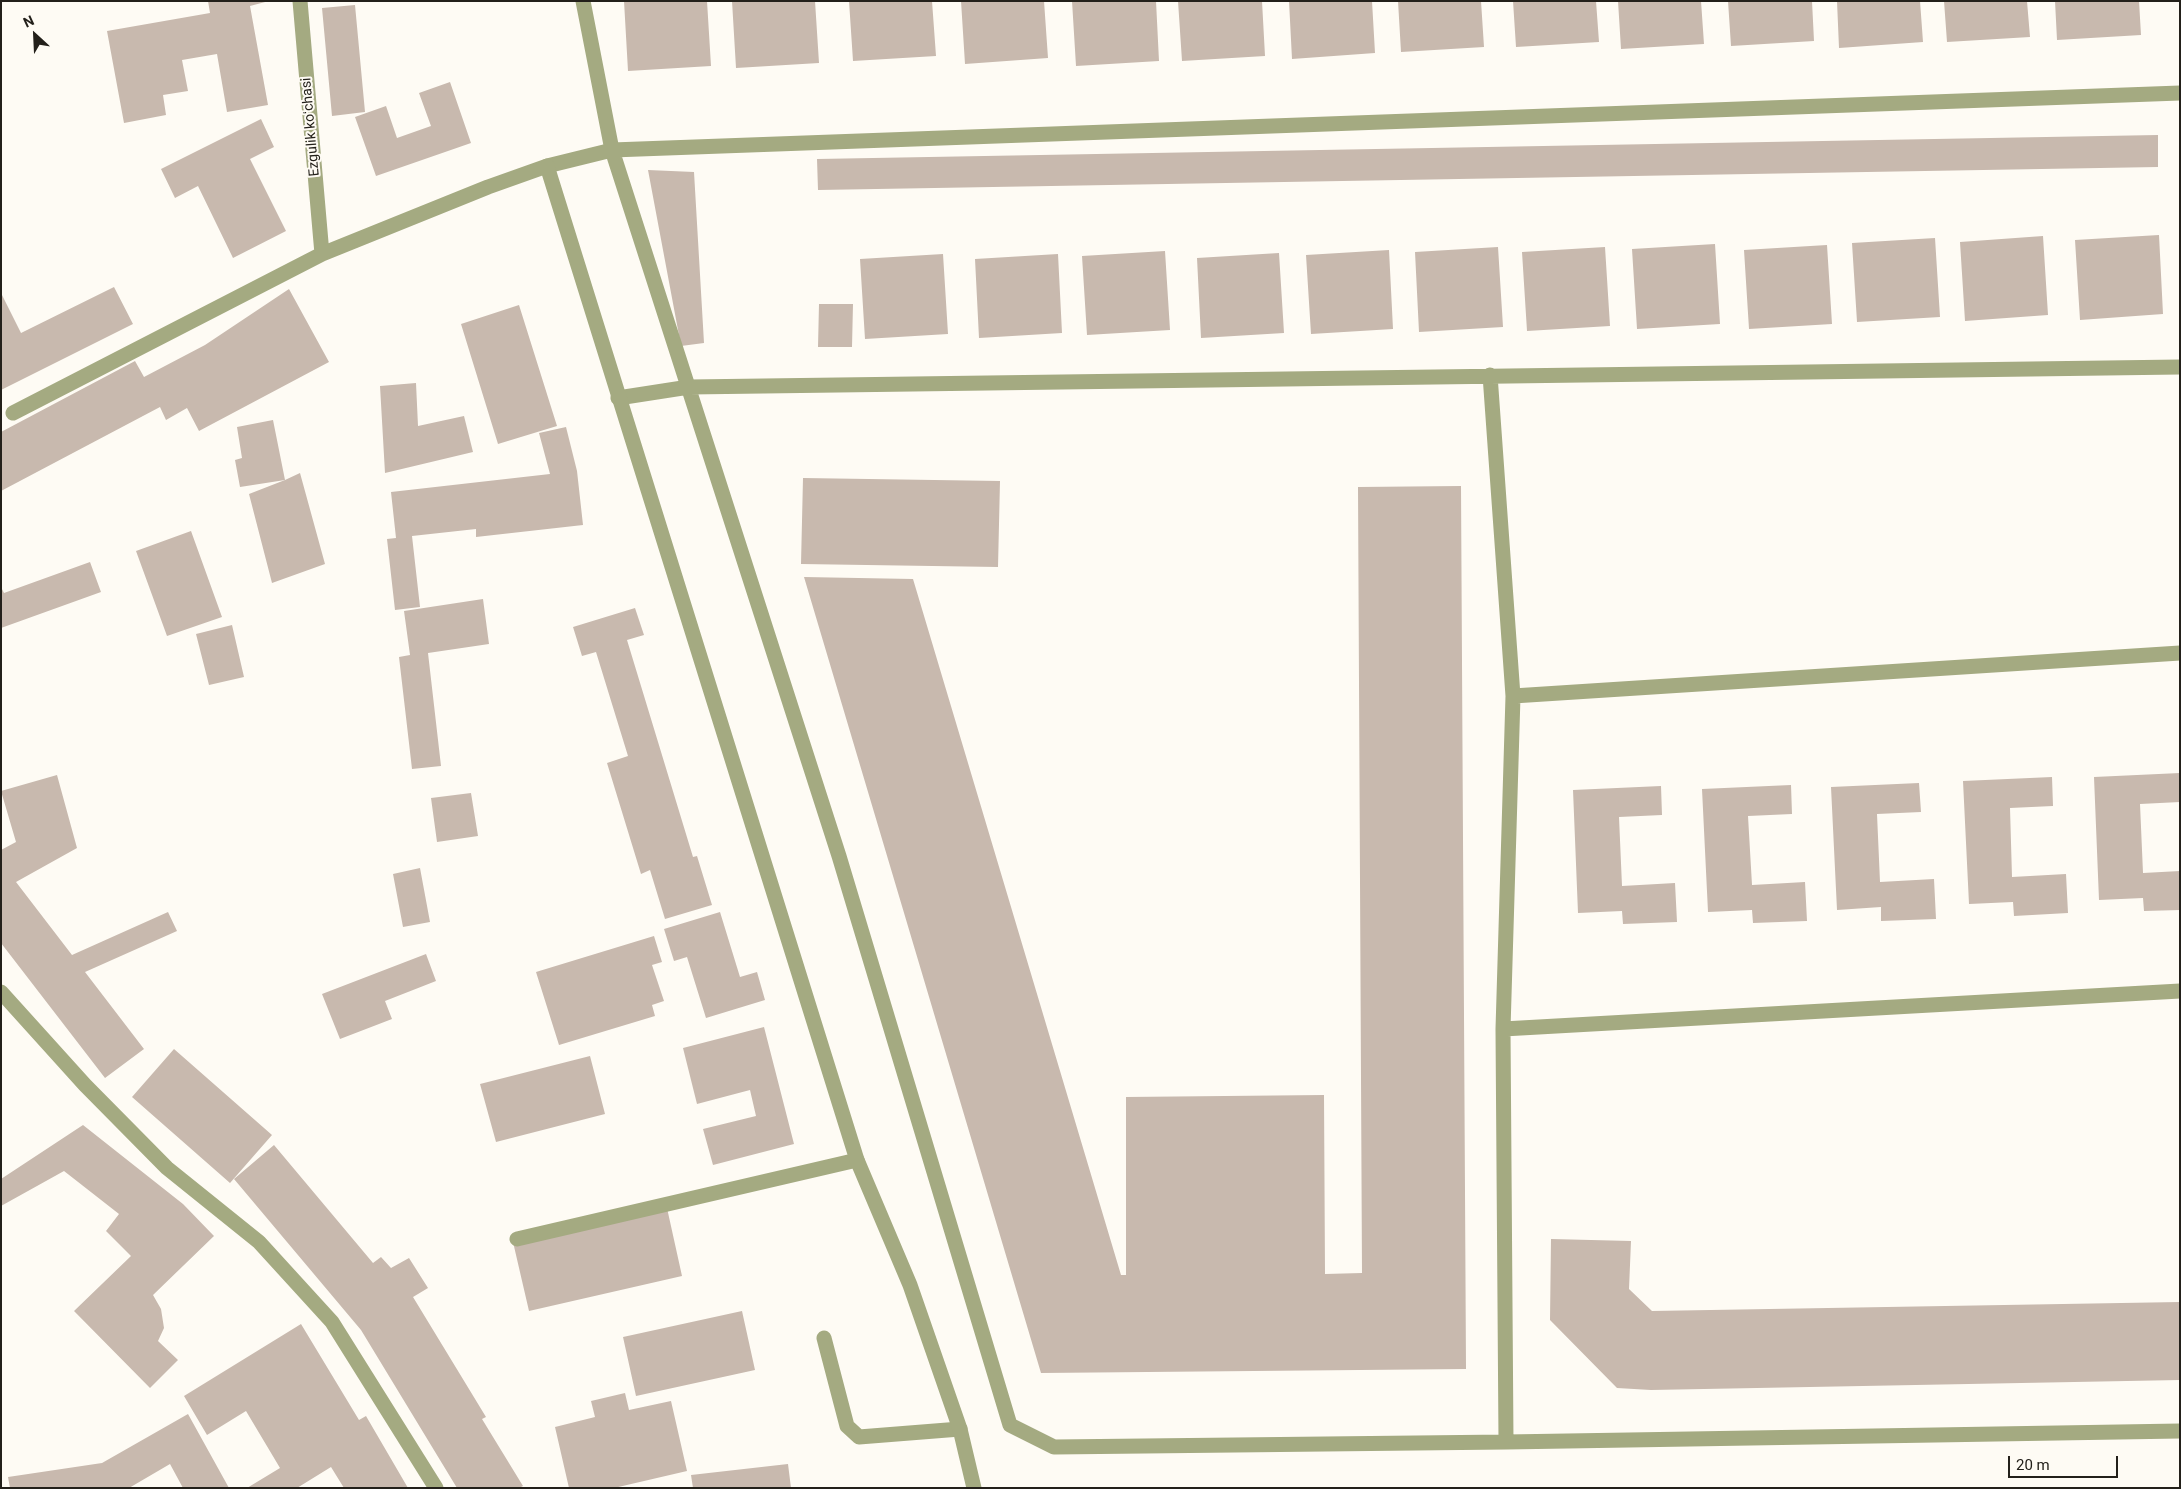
<!DOCTYPE html>
<meta charset="utf-8">
<style>
body{margin:0}
#map{position:relative;width:2181px;height:1489px;overflow:hidden;background:#fefbf4;font-family:Roboto,sans-serif}
canvas{display:block}
.frame{position:absolute;inset:0;border:2px solid #23201a;pointer-events:none}
.north{position:absolute;left:10px;top:10px;width:50px;height:50px;-webkit-text-stroke:4px #fefbf4;paint-order:stroke;rotate:335deg;font-size:14px;font-weight:700;line-height:20px;text-align:center;color:#23201a}
.north::after{content:'';display:block;margin:auto;width:18px;height:22px;background:#23201a;clip-path:polygon(50% 0,100% 100%,50% 72%,0 100%)}
.scale{position:absolute;left:2008px;top:1456px;width:110px;height:22px;box-sizing:border-box;border:2px solid #23201a;border-top:0;padding-left:6px;font-size:15px;line-height:18px;white-space:nowrap;color:#23201a;-webkit-text-stroke:4px #fefbf4;paint-order:stroke}
</style>
<div id="map">
<canvas width="2181" height="1489"></canvas>
<div class="frame"></div>
<div class="north">N</div>
<div class="scale">20 m</div>
</div>
<script>
const g = document.querySelector('canvas').getContext('2d');
g.lineJoin = 'round';
function fillPath(path, color) {
  g.fillStyle = color;
  g.fill(path, 'evenodd');
}
function poly(rows) {
  const path = new Path2D();
  for (const r of rows) {
    path.moveTo(r[0], r[1]);
    for (let i = 2; i < r.length; i += 2) path.lineTo(r[i], r[i + 1]);
  }
  return path;
}
function stroke(path, color, width, dash) {
  g.strokeStyle = color;
  g.lineWidth = width;
  g.lineCap = dash ? 'butt' : 'round';
  g.setLineDash(dash || []);
  g.stroke(path);
}
function label(font, color, halo, rows, align = 'center') {
  g.font = font + ' Roboto,sans-serif';
  g.lineWidth = 4;
  g.setLineDash([]);
  g.textBaseline = 'middle';
  g.strokeStyle = halo;
  g.fillStyle = color;
  for (const [text, x, y, turn = 0] of rows) {
    g.save();
    g.translate(x, y);
    g.rotate((+turn || 0) * Math.PI / 180);
    g.textAlign = isNaN(turn) ? turn : align;
    if (halo) g.strokeText(text, 0, 0);
    g.fillText(text, 0, 0);
    g.restore();
  }
}
fillPath(poly([
 [208,1,269,1,250,6,268,105,227,112,217,54,182,60,188,91,163,95,166,115,124,123,107,31,210,13],
 [624,1,707,1,711,66,628,71],
 [732,1,815,1,819,63,736,68],
 [849,1,932,1,936,56,853,61],
 [961,1,1044,1,1048,58,965,64],
 [1072,1,1156,1,1159,61,1076,66],
 [1178,1,1262,1,1265,56,1182,61],
 [1289,1,1372,1,1375,53,1292,59],
 [1398,1,1481,1,1484,47,1401,52],
 [1513,1,1596,1,1599,42,1516,47],
 [1618,1,1701,1,1704,44,1621,49],
 [1728,1,1812,1,1814,41,1731,46],
 [1837,1,1920,1,1923,42,1839,48],
 [1944,1,2027,1,2030,37,1947,42],
 [2055,1,2139,1,2141,35,2057,40],
 [355,5,365,112,332,116,322,8],
 [450,82,471,143,376,176,355,117,386,106,397,138,431,126,419,93],
 [261,119,274,147,250,159,286,231,233,258,198,186,175,198,161,169],
 [2158,135,2158,167,818,190,817,159],
 [648,170,694,172,704,343,681,346],
 [2159,235,2163,314,2080,320,2075,240],
 [2043,236,2048,315,1965,321,1960,242],
 [1935,238,1940,317,1857,322,1852,243],
 [1715,244,1720,324,1637,329,1632,249],
 [1827,245,1832,324,1749,329,1744,250],
 [1498,247,1503,327,1419,332,1415,252],
 [1605,247,1610,326,1527,331,1522,252],
 [1389,250,1393,329,1311,334,1306,255],
 [1165,251,1170,330,1087,335,1082,256],
 [1279,253,1284,333,1201,338,1197,258],
 [943,254,948,334,865,339,860,259],
 [1058,254,1062,333,979,338,975,259],
 [114,287,133,324,1,390,1,293,21,333],
 [289,289,329,362,199,431,187,408,166,420,160,407,1,491,1,432,135,361,144,377,205,345],
 [819,304,853,304,852,347,818,347],
 [519,305,557,426,498,444,461,324],
 [416,383,418,426,464,416,473,452,385,473,380,386],
 [273,420,285,480,300,473,325,564,272,583,249,494,285,480,240,487,235,460,242,458,237,427],
 [566,427,577,471,583,525,476,537,476,529,412,536,420,607,395,610,387,539,396,538,391,492,550,474,539,433],
 [803,478,1000,481,998,567,801,564],
 [1461,486,1466,1369,1041,1373,804,577,913,579,1121,1275,1126,1275,1126,1097,1324,1095,1325,1274,1362,1273,1358,487],
 [191,531,222,617,167,636,136,551],
 [90,562,101,592,1,628,1,587,4,593],
 [483,599,489,644,428,653,441,766,412,769,399,657,410,655,404,611],
 [635,608,644,635,627,640,693,857,697,856,712,905,665,919,650,870,641,874,607,763,628,756,596,652,582,656,573,627],
 [232,625,244,677,209,685,196,634],
 [2180,773,2180,802,2140,804,2143,873,2180,871,2180,910,2144,911,2143,898,2099,900,2094,777],
 [57,775,77,848,16,882,72,955,168,912,177,931,85,972,144,1049,105,1078,1,943,1,850,16,842,1,791],
 [2052,777,2053,806,2010,808,2012,877,2066,874,2068,913,2014,916,2013,902,1969,904,1963,781],
 [1919,783,1921,812,1877,814,1880,882,1934,879,1936,919,1881,921,1881,907,1837,910,1831,787],
 [1791,785,1792,814,1748,816,1752,885,1805,882,1807,921,1753,923,1752,910,1708,912,1702,789],
 [1661,786,1662,815,1619,817,1622,886,1675,883,1677,922,1623,924,1622,911,1578,913,1573,790],
 [471,793,478,836,437,842,431,798],
 [420,868,430,922,403,927,393,874],
 [720,912,740,977,757,972,765,1000,706,1018,687,957,674,961,664,929],
 [654,936,662,962,652,965,664,1001,652,1005,655,1016,559,1045,536,972],
 [426,954,436,981,385,1001,392,1019,340,1039,322,994],
 [764,1027,794,1144,713,1165,703,1129,756,1116,750,1090,697,1104,683,1048],
 [174,1049,272,1135,230,1183,132,1097],
 [590,1056,605,1114,496,1142,480,1084],
 [83,1125,183,1204,214,1236,153,1295,161,1309,164,1328,158,1341,178,1360,150,1388,74,1311,131,1256,106,1231,119,1214,64,1171,1,1206,1,1179],
 [274,1145,373,1263,381,1257,391,1268,409,1258,428,1288,413,1297,486,1417,482,1419,523,1486,519,1488,457,1488,361,1330,234,1179],
 [667,1208,682,1276,529,1311,513,1242],
 [1551,1239,1631,1241,1629,1289,1652,1311,2180,1302,2180,1380,1651,1390,1617,1388,1550,1320],
 [742,1311,755,1370,636,1396,623,1337],
 [301,1324,359,1420,366,1416,408,1488,344,1488,331,1467,297,1488,247,1488,280,1468,246,1411,207,1435,184,1396],
 [625,1393,629,1410,671,1401,687,1471,614,1488,569,1488,555,1427,595,1417,591,1401],
 [188,1414,229,1488,183,1488,170,1464,129,1488,10,1488,8,1477,102,1463],
 [788,1464,791,1488,693,1488,691,1475]
]), '#c8b9ae');
stroke(poly([
 [583,1,612,150,839,856,1010,1425,1054,1447,1506,1442],
 [547,166,612,150,2180,93],
 [1490,375,1513,696,1503,1029,1506,1442,2180,1431],
 [618,398,689,387,2180,367],
 [1513,696,2180,653],
 [1503,1029,2180,991],
 [517,1239,857,1160],
 [824,1338,847,1426,859,1437,960,1429]
]), '#a4aa81', 15);
stroke(poly([
 [300,1,322,254],
 [13,413,322,254,488,187,547,166,857,1160,910,1285,960,1429,974,1488],
 [1,992,85,1085,167,1168,259,1242,332,1322,436,1488]
]), '#a4aa81', 15);
label('14px', '#23201a', '#fefbf4', [
 ["Ezgulik koʻchasi",311,127,-95]
]);
</script>
